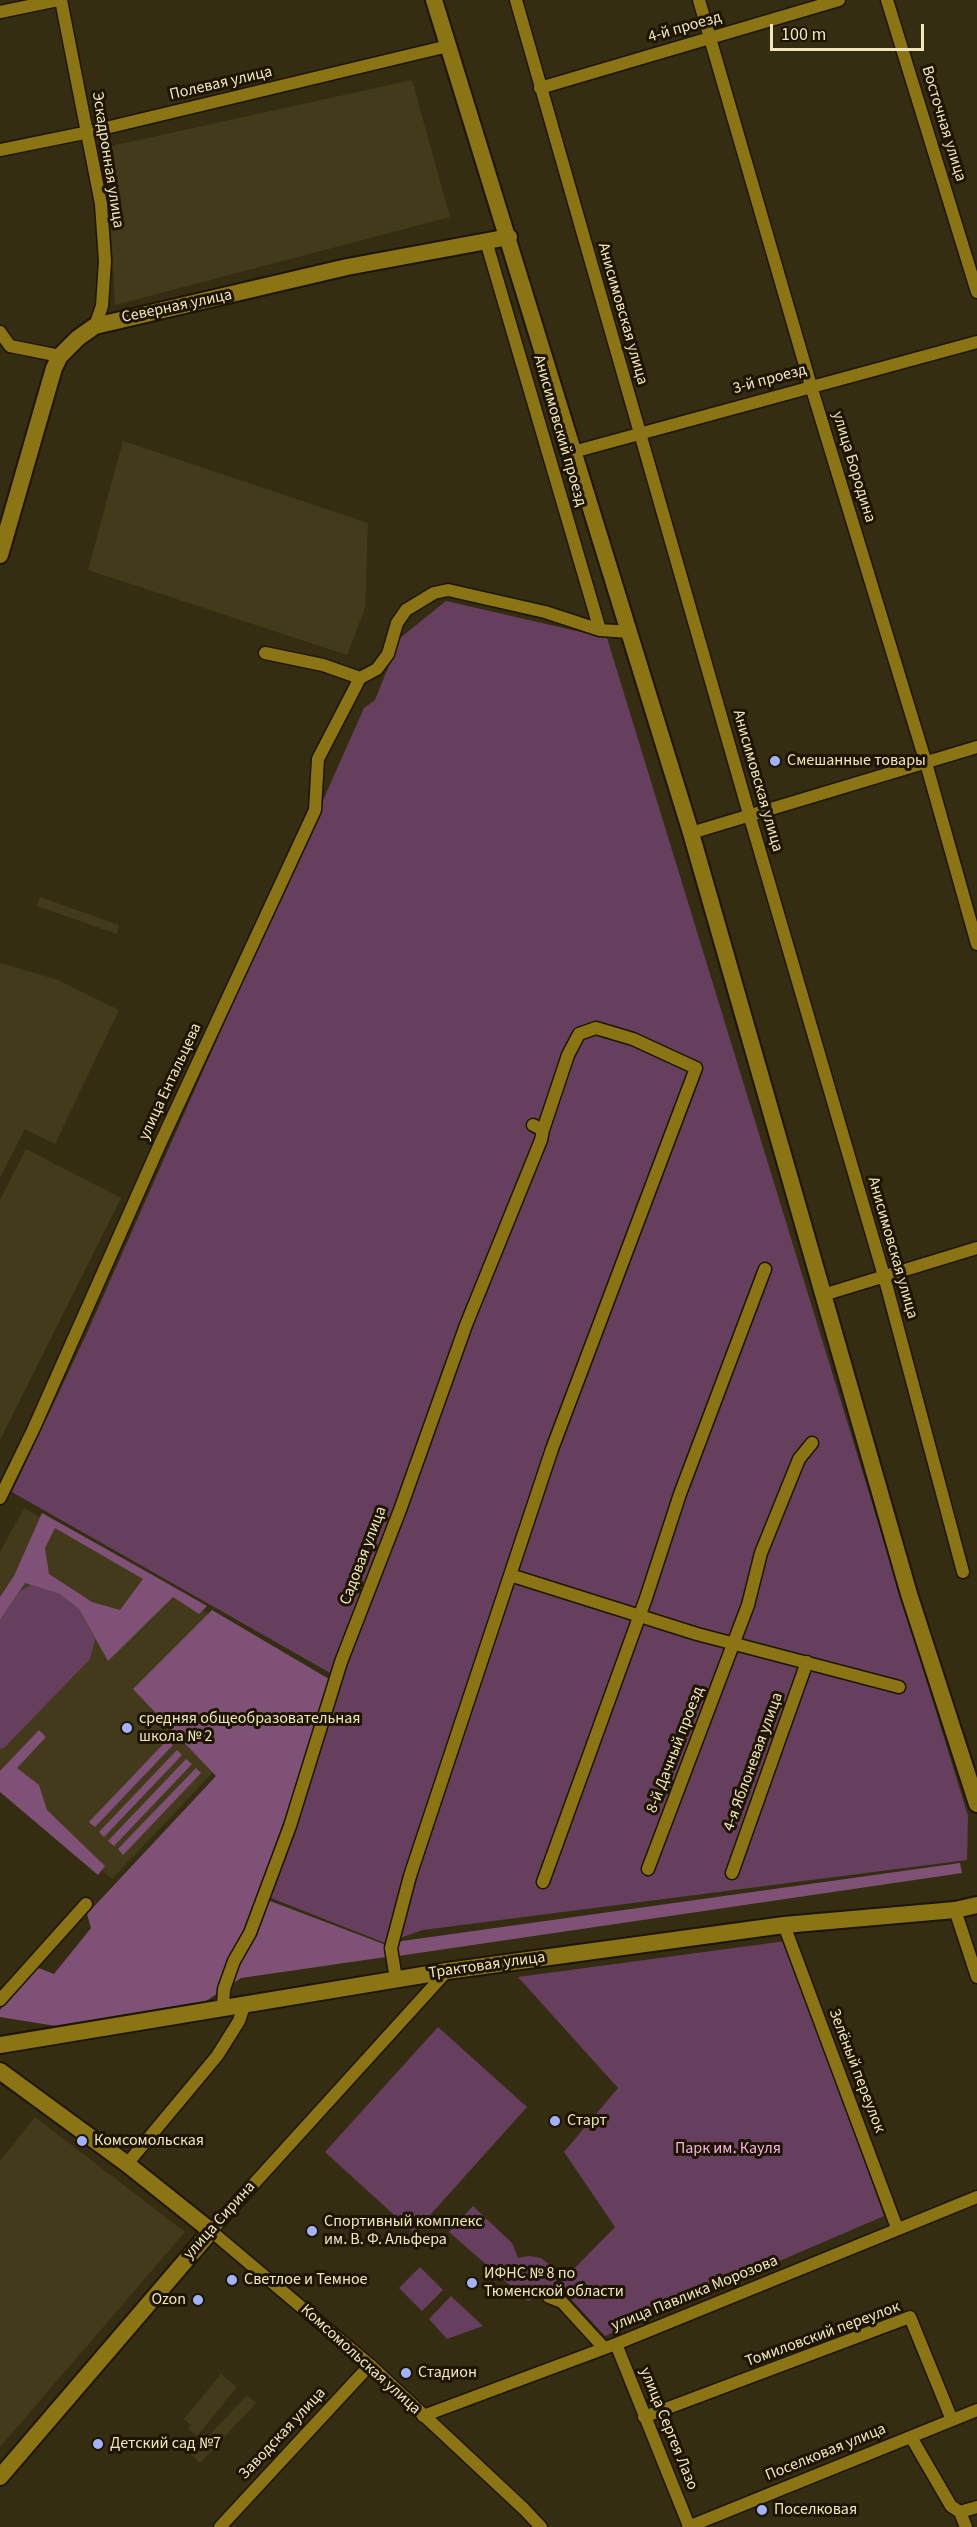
<!DOCTYPE html>
<meta charset="utf-8">
<style>
body{margin:0}
#map{position:relative;width:977px;height:2527px;overflow:hidden;background:#352d12;font-family:"Source Sans 3",sans-serif}
canvas{display:block}
.scale{position:absolute;left:770px;top:24px;width:154px;height:27px;box-sizing:border-box;border:3px solid #f1e5bc;border-top:0;padding-left:8px;font-size:18px;line-height:21px;white-space:nowrap;color:#f1e5bc;-webkit-text-stroke:4px #1d1500;paint-order:stroke}
</style>
<div id="map">
<canvas width="977" height="2527"></canvas>
<div class="scale">100 m</div>
</div>
<script>
const g = document.querySelector('canvas').getContext('2d');
g.lineJoin = 'round';
function fillPath(path, color) {
  g.fillStyle = color;
  g.fill(path, 'evenodd');
}
function poly(rows) {
  const path = new Path2D();
  for (const r of rows) {
    path.moveTo(r[0], r[1]);
    for (let i = 2; i < r.length; i += 2) path.lineTo(r[i], r[i + 1]);
  }
  return path;
}
function stroke(path, color, width, dash) {
  g.strokeStyle = color;
  g.lineWidth = width;
  g.lineCap = dash ? 'butt' : 'round';
  g.setLineDash(dash || []);
  g.stroke(path);
}
function label(font, color, halo, rows, align = 'center') {
  g.font = font + ' "Source Sans 3",sans-serif';
  g.lineWidth = 6;
  g.setLineDash([]);
  g.textBaseline = 'middle';
  g.strokeStyle = halo;
  g.fillStyle = color;
  for (const [text, x, y, turn = 0] of rows) {
    g.save();
    g.translate(x, y);
    g.rotate((+turn || 0) * Math.PI / 180);
    g.textAlign = isNaN(turn) ? turn : align;
    if (halo) g.strokeText(text, 0, 0);
    g.fillText(text, 0, 0);
    g.restore();
  }
}
fillPath(poly([
 [412,80,450,217,115,305,107,147],
 [123,441,368,523,365,608,347,655,88,570],
 [40,897,119,925,117,934,37,906],
 [0,963,58,980,119,1010,55,1144,25,1129,0,1178],
 [26,1149,121,1198,0,1440,0,1200],
 [24,1508,309,1671,112,1879,0,1786,0,1552],
 [35,2117,185,2232,0,2447,0,2161],
 [221,2374,237,2387,197,2436,188,2429,191,2425,184,2419],
 [247,2395,256,2403,200,2463,191,2455]
]), '#433a1b');
fillPath(poly([
 [446,601,607,638,968,1816,967,1860,423,1930,385,1943,261,1894,339,1678,12,1492,86,1335,364,708,375,700,400,638],
 [31,1585,60,1594,79,1609,95,1639,90,1659,4,1748,0,1749,0,1620,20,1591],
 [786,1941,884,2216,605,2336,558,2285,615,2227,564,2152,618,2088,518,1977],
 [438,2027,527,2107,414,2233,325,2152],
 [473,2206,512,2243,518,2258,529,2256,541,2258,555,2269,557,2278,554,2288,528,2301,449,2232],
 [420,2267,443,2290,422,2311,399,2288],
 [451,2296,483,2326,447,2339,429,2319]
]), '#663f5f');
fillPath(poly([
 [42,1513,149,1573,207,1606,199,1614,173,1597,108,1661,79,1609,60,1594,25,1583,0,1620,0,1597,14,1576],
 [55,1528,143,1579,120,1610,92,1602,49,1574,45,1548],
 [212,1610,334,1682,257,1896,386,1945,386,1957,241,1978,206,2001,56,2026,0,2017,0,2010,36,1967,54,1974,91,1928,87,1914,216,1776,133,1689],
 [39,1730,46,1737,17,1768,39,1785,47,1810,105,1866,98,1875,0,1792,0,1771],
 [167,1740,173,1745,95,1827,89,1822],
 [177,1750,182,1755,104,1837,99,1832],
 [186,1759,192,1764,114,1846,108,1841],
 [196,1768,201,1773,123,1855,118,1849],
 [960,1863,962,1873,398,1956,395,1942]
]), '#7f5176');
const street = poly([
 [61,0,101,204,105,261,102,306,95,326],
 [516,0,749,814,884,1276,963,1572],
 [699,0,811,386,926,763,977,944],
 [887,0,977,292],
 [0,12,58,0],
 [540,88,839,0],
 [0,150,89,132,448,46],
 [486,241,600,630],
 [0,332,10,346,60,356],
 [573,452,977,342],
 [265,653,323,665,360,678,377,669,388,654,397,623,406,610,434,593,448,590,545,612,600,630,630,632],
 [691,833,977,747],
 [823,1295,977,1248],
 [0,1498,33,1430,160,1144,315,810,318,759,360,678],
 [510,1575,697,1634,899,1687],
 [648,1869,748,1605,761,1553,799,1459,812,1443],
 [732,1873,807,1662],
 [543,1882,646,1598,680,1494,765,1269],
 [955,1910,977,1977],
 [784,1925,897,2228],
 [447,1971,211,2231,370,2365,524,2509,541,2527],
 [396,1979,391,1948,410,1876,552,1449,696,1068,633,1039,596,1028,579,1034,568,1055,543,1130],
 [0,2000,86,1904],
 [223,2006,224,1989,234,1961,250,1933,290,1826,341,1662,400,1510,466,1325,541,1140,543,1130,533,1125],
 [127,2164,217,2056,239,2021,245,2003],
 [549,2297,562,2302,604,2348],
 [616,2344,689,2526],
 [423,2416,616,2344,977,2197],
 [644,2417,910,2317,952,2420],
 [911,2437,951,2506,960,2512,966,2527],
 [960,2512,977,2507],
 [220,2527,370,2365],
 [688,2527,977,2410]
]);
const secondary = poly([
 [434,0,691,833,909,1594,977,1804],
 [0,555,54,368,60,356,78,338,95,326,347,267,509,237],
 [0,2045,447,1971,784,1925,955,1910,977,1905],
 [0,2071,127,2164,211,2231,0,2477]
]);
stroke(street, '#1d1500', 15);
stroke(secondary, '#1d1500', 20);
stroke(street, '#8b7414', 12);
stroke(secondary, '#8b7414', 16);
for (const [x, y, r, color] of [
 [775,761,6,"#a2b2fd"],
 [127,1728,6,"#a2b2fd"],
 [555,2121,6,"#a2b2fd"],
 [82,2141,6,"#a2b2fd"],
 [312,2231,6,"#a2b2fd"],
 [232,2280,6,"#a2b2fd"],
 [472,2283,6,"#a2b2fd"],
 [198,2300,6,"#a2b2fd"],
 [406,2373,6,"#a2b2fd"],
 [98,2444,6,"#a2b2fd"],
 [762,2510,6,"#a2b2fd"]
]) {
  const dot = new Path2D();
  dot.arc(x, y, r, 0, 2 * Math.PI);
  g.fillStyle = color;
  g.fill(dot);
  stroke(dot, '#1d1500', 2);
}
label('16px', '#f1e5bc', '#1d1500', [
 ["4-й проезд",685,28,-16],
 ["Полевая улица",221,84,-13],
 ["Восточная улица",943,124,73],
 ["Эскадронная улица",107,160,81],
 ["Северная улица",177,307,-12],
 ["Анисимовская улица",622,314,74],
 ["3-й проезд",770,380,-15],
 ["Анисимовский проезд",559,431,74],
 ["улица Бородина",853,467,73],
 ["Анисимовская улица",757,781,74],
 ["улица Ентальцева",171,1082,-65],
 ["Анисимовская улица",892,1248,74],
 ["Садовая улица",364,1556,-69],
 ["8-й Дачный проезд",676,1750,-69],
 ["4-я Яблоневая улица",754,1762,-70],
 ["Трактовая улица",487,1966,-8],
 ["Зелёный переулок",856,2071,69],
 ["улица Сирина",220,2221,-48],
 ["улица Павлика Морозова",695,2294,-22],
 ["Томиловский переулок",823,2335,-20],
 ["Комсомольская улица",360,2360,42],
 ["улица Сергея Лазо",668,2429,68],
 ["Заводская улица",283,2434,-47],
 ["Поселковая улица",826,2453,-22]
]);
label('16px', '#f1e5bc', '#1d1500', [
 ["Смешанные товары",787,761],
 ["средняя общеобразовательная",139,1719],
 ["школа № 2",139,1737],
 ["Старт",567,2121],
 ["Комсомольская",94,2141],
 ["Спортивный комплекс",324,2222],
 ["им. В. Ф. Альфера",324,2240],
 ["ИФНС № 8 по",484,2274],
 ["Тюменской области",484,2292],
 ["Светлое и Темное",244,2280],
 ["Ozon",186,2300,"right"],
 ["Стадион",418,2373],
 ["Детский сад №7",110,2444],
 ["Поселковая",774,2510]
], 'left');
label('16px', '#fab1eb', '#1d1500', [
 ["Парк им. Кауля",728,2149]
]);
</script>
